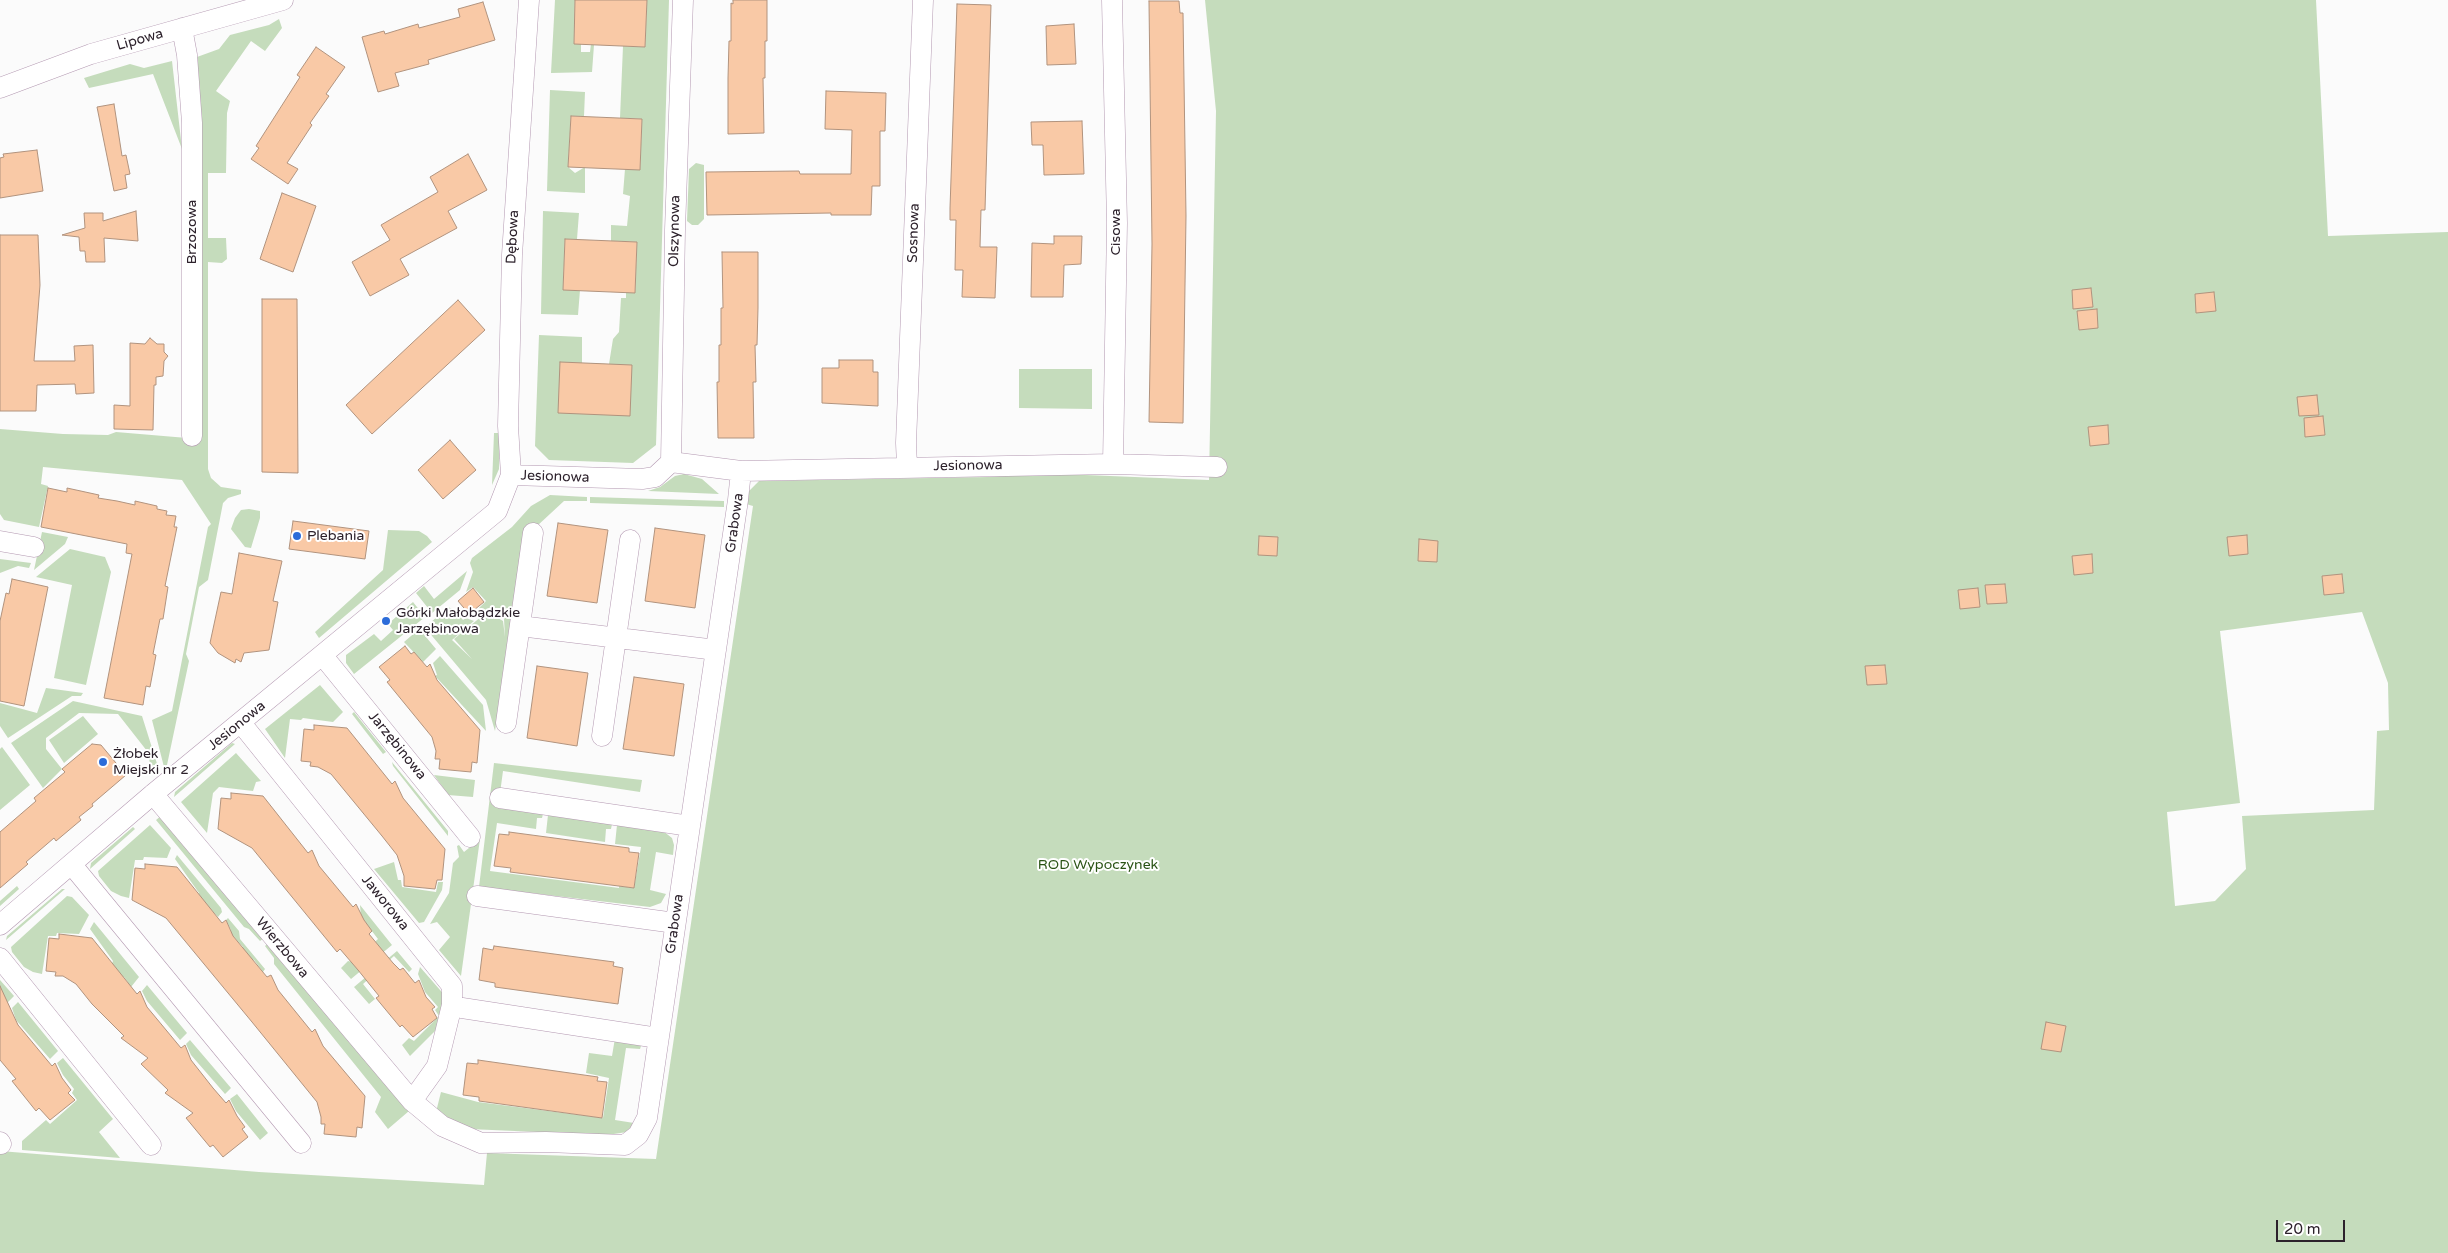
<!DOCTYPE html>
<meta charset="utf-8">
<style>
body{margin:0}
#map{position:relative;width:2448px;height:1253px;overflow:hidden;background:#fbfbfb;font-family:"Varela Round",sans-serif}
canvas{display:block}
.scale{position:absolute;left:2276px;top:1220px;width:69px;height:22px;box-sizing:border-box;border:2px solid #2c212b;border-top:0;padding-left:6px;font-size:15px;line-height:18px;white-space:nowrap;color:#2c212b;-webkit-text-stroke:4px #fff;paint-order:stroke}
</style>
<div id="map">
<canvas width="2448" height="1253"></canvas>
<div class="scale">20 m</div>
</div>
<script>
const g = document.querySelector('canvas').getContext('2d');
g.lineJoin = 'round';
function fillPath(path, color) {
  g.fillStyle = color;
  g.fill(path, 'evenodd');
}
function poly(rows) {
  const path = new Path2D();
  for (const r of rows) {
    path.moveTo(r[0], r[1]);
    for (let i = 2; i < r.length; i += 2) path.lineTo(r[i], r[i + 1]);
  }
  return path;
}
function stroke(path, color, width, dash) {
  g.strokeStyle = color;
  g.lineWidth = width;
  g.lineCap = dash ? 'butt' : 'round';
  g.setLineDash(dash || []);
  g.stroke(path);
}
function label(font, color, halo, rows, align = 'center') {
  g.font = font + ' "Varela Round",sans-serif';
  g.lineWidth = 4;
  g.setLineDash([]);
  g.textBaseline = 'middle';
  g.strokeStyle = halo;
  g.fillStyle = color;
  for (const [text, x, y, turn = 0] of rows) {
    g.save();
    g.translate(x, y);
    g.rotate((+turn || 0) * Math.PI / 180);
    g.textAlign = isNaN(turn) ? turn : align;
    if (halo) g.strokeText(text, 0, 0);
    g.fillText(text, 0, 0);
    g.restore();
  }
}
fillPath(poly([
 [555,0,575,0,574,43,581,44,581,52,590,52,591,44,594,45,592,72,551,73],
 [647,0,669,0,656,445,633,463,549,460,535,446,539,335,582,337,582,363,609,364,613,339,619,332,621,298,626,298,626,292,635,292,637,242,611,241,611,225,627,226,630,196,623,194,625,169,640,169,642,119,620,118,623,46,645,47],
 [1205,0,2316,0,2328,236,2448,232,2448,1253,0,1253,0,1151,259,1172,484,1185,487,1153,656,1159,753,506,746,504,749,491,759,481,988,477,1036,473,1209,480,1216,111],
 [2362,612,2388,683,2389,730,2377,731,2374,810,2242,816,2246,869,2215,901,2175,906,2167,812,2240,803,2220,631],
 [279,19,282,28,265,51,251,41,216,91,230,101,227,113,226,173,208,173,208,238,226,238,227,259,222,263,208,262,208,469,211,478,221,487,241,490,241,494,228,498,223,503,208,580,199,587,186,654,189,661,167,765,164,767,152,720,172,711,208,527,211,524,182,480,43,467,41,484,48,486,39,527,4,520,0,514,0,429,63,434,108,435,116,432,199,439,197,57,219,49,230,35,269,25],
 [172,61,182,149,153,74,89,88,84,78,130,64,144,68],
 [550,90,585,92,584,116,571,116,568,167,575,173,585,167,585,193,547,191],
 [696,163,704,165,704,219,698,225,692,225,687,221,689,169],
 [543,211,579,213,577,239,565,239,563,289,580,290,578,315,541,314],
 [1019,369,1092,369,1092,409,1019,408],
 [494,433,500,433,499,469,492,485],
 [684,474,702,479,719,494,648,491,660,487,675,476],
 [550,495,587,497,587,501,564,501,523,539,495,731,486,700,427,630,429,624,448,607,455,610,463,620,466,618,474,621,452,640,472,659,454,639,482,616,493,615,503,621,505,637,504,619,493,613,484,614,479,608,486,601,473,587,466,592,473,572,470,563,472,558,512,527,531,506],
 [590,497,724,501,724,507,590,503],
 [249,509,260,511,260,518,251,548,245,547,231,529,235,518,241,510],
 [388,530,419,531,427,536,432,542,319,638,315,632,383,570],
 [42,532,68,537,65,544,34,570],
 [70,549,105,557,111,572,86,685,54,678,72,585,36,577],
 [0,559,31,563,29,568,18,566,0,573],
 [467,571,460,590,432,613,416,593,424,586,434,599],
 [413,602,425,617,354,674,346,663,346,655,374,634,381,641,393,630,388,624],
 [418,630,421,631,436,649,423,662,404,642],
 [440,656,483,705,486,731,435,676,437,675,433,663],
 [320,685,343,712,333,722,303,718,301,720,290,719,285,758,265,729],
 [46,688,83,693,81,696,72,696,8,738,0,726,0,703,37,713],
 [73,701,142,716,159,770,153,775,147,751,118,714,79,713,46,738,46,749,62,769,43,788,11,743],
 [354,712,386,752,383,754,352,714],
 [83,716,98,734,64,763,49,740],
 [232,743,235,744,174,797,175,792],
 [2,747,30,785,0,810,0,749],
 [236,753,261,781,256,782,253,791,219,787,213,793,207,833,181,802],
 [392,762,448,831,448,836,393,766],
 [494,763,642,780,640,792,503,771,498,808,543,814,542,818,537,818,536,829,497,823,490,871,619,888,619,886,634,888,641,847,615,844,617,825,663,831,672,838,674,845,673,855,656,852,650,890,666,894,661,903,650,907,479,887],
 [434,775,475,780,473,797,448,795],
 [162,815,264,938,260,941,249,929,244,927,156,820],
 [548,815,612,824,611,829,606,829,605,842,546,833],
 [150,825,171,848,167,858,144,857,143,860,135,860,129,898,121,896,111,891,99,876,98,871],
 [133,827,135,829,90,869,91,863],
 [480,839,461,976,439,950,450,937,437,922,430,924,449,893,453,863,459,857,457,846,459,845,464,852],
 [177,855,221,908,222,912,218,917,197,895,199,893,175,859],
 [394,862,398,880,401,880,402,887,436,892,438,882,443,882,442,890,424,922,419,923,374,869],
 [17,886,19,889,0,906,0,901],
 [62,889,65,889,6,940,7,936],
 [67,896,72,897,89,915,79,934,57,933,56,936,48,936,42,974,33,972,24,967,12,952,11,947],
 [360,905,392,945,351,979,341,968,348,961,353,962,378,939,361,917],
 [228,918,239,931,240,939,265,969,263,972,254,960,250,959,241,949,243,947,230,933,231,930,226,920],
 [94,922,139,977,131,987,124,977,121,977,111,966,113,961,90,929],
 [268,943,409,1111,388,1129,375,1112,381,1097,274,964,274,958,265,946],
 [397,951,412,969,409,972,394,956,363,984,375,999,369,1004,354,987],
 [420,967,447,998,438,1028,410,1056,402,1045,409,1038,414,1041,439,1016,435,1010,438,1007,425,992,418,974],
 [0,980,14,996,5,1005,0,1000],
 [147,985,187,1033,180,1040,147,1001,142,991],
 [18,1002,58,1051,50,1059,16,1020,12,1008],
 [615,1038,638,1042,641,1046,640,1049,626,1048,615,1120,634,1123,627,1132,607,1135,469,1129,436,1112,441,1092,478,1102,603,1118,609,1078,586,1073,589,1053,612,1056],
 [190,1040,231,1088,225,1094,191,1055,186,1044],
 [63,1058,113,1119,99,1132,120,1158,22,1150,22,1141,46,1120,50,1124,77,1100,72,1093,74,1089,63,1075,57,1063],
 [237,1094,268,1133,260,1140,236,1111,230,1099]
]), '#c5dcbc');
const building = poly([
 [575,0,647,0,645,47,574,44,575,0],
 [733,0,767,0,767,41,765,41,765,78,763,78,764,133,728,134,728,78,729,41,731,41,731,3,733,4,733,0],
 [1149,1,1179,1,1180,13,1183,13,1186,216,1183,423,1149,422,1152,244,1149,1],
 [483,2,495,40,428,60,429,64,395,73,399,86,378,92,362,37,384,31,385,34,418,24,419,28,460,17,458,9,483,2],
 [957,4,991,5,985,210,981,210,980,247,997,247,995,298,962,297,963,270,955,270,956,220,950,220,950,208,957,4],
 [1074,24,1076,64,1047,65,1046,26,1074,24],
 [316,47,345,67,326,94,329,96,310,123,312,125,287,163,298,169,288,184,251,159,259,148,256,146,300,77,297,75,316,47],
 [826,91,886,93,885,131,880,131,880,186,872,186,871,215,831,215,831,213,707,215,706,172,799,171,800,174,851,174,852,130,825,129,826,91],
 [114,104,122,156,126,155,130,174,125,175,127,188,114,191,97,107,114,104],
 [571,116,642,119,640,170,568,167,571,116],
 [1082,121,1084,174,1044,175,1043,145,1032,145,1031,122,1082,121],
 [37,150,43,191,0,198,0,158,4,157,3,154,37,150],
 [468,154,487,190,448,211,457,228,400,259,409,275,370,296,352,262,390,240,381,225,438,192,430,177,468,154],
 [282,193,316,206,293,272,260,259,282,193],
 [136,211,138,241,104,238,105,262,86,262,85,251,80,251,79,237,62,235,85,228,84,213,103,213,103,221,136,211],
 [0,235,38,235,40,285,34,361,75,361,74,346,93,345,94,393,76,394,75,384,37,385,36,411,0,411,0,235],
 [1054,236,1082,236,1081,264,1064,265,1063,297,1031,297,1032,243,1054,244,1054,236],
 [565,239,637,242,635,293,563,290,565,239],
 [722,252,758,252,758,308,757,345,755,345,756,382,753,382,754,438,718,438,717,382,719,382,719,345,721,345,721,308,723,308,722,252],
 [2091,288,2093,307,2073,309,2072,290,2091,288],
 [2214,292,2216,311,2196,313,2195,294,2214,292],
 [262,299,297,299,298,473,262,472,262,299],
 [458,300,485,330,372,434,346,405,458,300],
 [2097,309,2098,328,2079,330,2077,311,2097,309],
 [150,338,157,344,164,344,164,352,168,356,164,361,163,376,156,377,156,385,154,385,153,430,114,429,114,405,130,406,130,343,145,344,150,338],
 [839,360,873,360,873,372,878,372,878,406,822,403,822,368,839,368,839,360],
 [560,362,632,365,630,416,558,413,560,362],
 [2317,395,2319,415,2299,416,2297,397,2317,395],
 [2323,416,2325,435,2305,437,2304,418,2323,416],
 [2108,425,2109,444,2090,446,2088,427,2108,425],
 [450,440,476,470,443,499,418,470,450,440],
 [48,488,67,492,67,488,99,495,98,498,117,501,135,505,135,501,157,506,157,509,167,511,166,515,176,516,174,527,177,527,165,586,168,587,163,619,160,619,153,654,156,655,150,687,146,686,143,705,104,698,132,554,126,553,127,544,41,527,48,488],
 [293,521,369,531,365,559,289,549,293,521],
 [558,523,608,530,597,603,547,596,558,523],
 [655,528,705,535,695,608,645,601,655,528],
 [2247,535,2248,554,2229,556,2227,537,2247,535],
 [1259,536,1278,537,1277,556,1258,555,1259,536],
 [1419,539,1438,541,1437,562,1418,561,1419,539],
 [239,553,282,561,273,601,278,602,269,650,244,653,241,662,236,659,235,663,218,653,210,643,221,592,232,594,239,553],
 [2092,554,2093,573,2074,575,2072,556,2092,554],
 [2342,574,2344,593,2324,595,2322,576,2342,574],
 [12,579,48,587,24,706,0,701,0,621,6,593,9,594,12,579],
 [2005,584,2007,603,1987,604,1985,585,2005,584],
 [473,588,484,602,469,614,458,601,473,588],
 [1978,588,1980,607,1960,609,1958,590,1978,588],
 [405,646,411,654,414,652,427,667,430,664,437,680,480,730,477,763,472,762,471,772,439,769,440,759,435,759,436,751,432,737,387,682,390,680,379,667,405,646],
 [1885,665,1887,684,1867,685,1865,666,1885,665],
 [537,666,588,673,577,746,527,738,537,666],
 [634,677,684,684,674,756,623,749,634,677],
 [314,725,347,728,392,784,395,781,403,798,445,849,442,880,437,880,435,889,404,886,404,876,397,855,382,836,331,774,318,767,310,766,311,762,301,761,304,729,314,730,314,725],
 [92,744,101,745,126,775,92,804,93,806,79,817,81,820,56,841,54,838,26,862,28,864,0,888,0,832,36,801,34,798,65,772,62,769,92,744],
 [231,793,263,796,308,853,312,850,319,866,353,907,356,904,364,920,372,931,369,934,393,963,400,970,403,968,415,983,419,980,426,997,435,1007,432,1009,437,1018,413,1037,402,1025,400,1027,376,998,379,996,358,970,340,949,337,952,252,848,218,829,221,798,231,799,231,793],
 [509,832,629,848,629,852,639,853,634,888,510,872,511,868,494,866,499,834,509,835,509,832],
 [145,864,177,867,222,923,226,920,233,936,267,977,271,975,278,990,312,1032,315,1029,323,1046,365,1096,362,1128,357,1127,356,1137,324,1134,325,1124,321,1124,321,1117,317,1102,252,1022,166,918,132,900,135,868,145,869,145,864],
 [59,934,92,938,137,994,140,991,147,1007,181,1048,185,1045,191,1060,213,1088,226,1103,229,1100,237,1116,245,1127,242,1129,248,1137,223,1157,213,1145,210,1147,186,1118,193,1113,165,1093,168,1090,141,1064,148,1058,121,1038,124,1036,92,1004,76,984,63,976,55,976,56,972,46,971,49,938,59,939,59,934],
 [494,946,614,962,613,966,623,968,618,1004,495,987,495,983,479,980,483,948,493,950,494,946],
 [0,986,18,1025,52,1066,55,1063,62,1078,71,1090,68,1093,75,1100,50,1120,39,1108,36,1111,12,1081,16,1079,0,1060,0,986],
 [2046,1022,2066,1026,2061,1052,2041,1049,2046,1022],
 [478,1060,598,1077,597,1081,607,1082,602,1118,479,1101,479,1097,463,1095,467,1063,478,1064,478,1060]
]);
fillPath(building, '#f9c9a6');
stroke(building, '#b1937e', 1);
const minor = poly([
 [1112,0,1117,223,1113,464],
 [182,28,187,55,192,123,192,436],
 [0,88,91,54,283,0],
 [671,462,741,471,1113,464,1217,467],
 [671,462,675,230,683,0],
 [907,466,906,443,923,0],
 [511,475,642,479,655,477,671,462],
 [0,541,34,547],
 [520,626,716,650],
 [323,656,470,837],
 [241,723,452,986,452,1005,437,1066,412,1101],
 [506,723,533,533],
 [602,736,630,540],
 [153,794,412,1101,442,1126,481,1143,546,1142,625,1145,638,1135,647,1118,738,500,741,471],
 [500,798,690,826],
 [72,865,301,1143],
 [477,896,675,923],
 [0,925,153,794,497,511,511,475,508,426,512,255,529,0],
 [0,958,151,1145],
 [462,1008,658,1038],
 [0,1142,1,1144]
]);
stroke(minor, '#b398b1', 21);
stroke(minor, '#fff', 20);
for (const [x, y, r, color] of [
 [297,536,5,"#2c6cd9"],
 [386,621,5,"#2c6cd9"],
 [103,762,5,"#2c6cd9"]
]) {
  const dot = new Path2D();
  dot.arc(x, y, r, 0, 2 * Math.PI);
  g.fillStyle = color;
  g.fill(dot);
  stroke(dot, '#fff', 2);
}
label('14px', '#2c212b', '#fff', [
 ["Lipowa",140,40,-16],
 ["Olszynowa",675,231,-89],
 ["Brzozowa",192,232,-90],
 ["Cisowa",1116,232,-90],
 ["Sosnowa",914,233,-88],
 ["Dębowa",513,237,-87],
 ["Jesionowa",968,466,-1],
 ["Jesionowa",555,477,2],
 ["Grabowa",735,523,-82],
 ["Jesionowa",237,726,-39],
 ["Jarzębinowa",397,746,51],
 ["Jaworowa",385,903,51],
 ["Grabowa",675,924,-82],
 ["Wierzbowa",282,948,50]
]);
label('14px', '#2c212b', '#fff', [
 ["Plebania",307,536],
 ["Górki Małobądzkie",396,613],
 ["Jarzębinowa",396,629],
 ["Żłobek",113,754],
 ["Miejski nr 2",113,770]
], 'left');
label('14px', '#2a5315', '#fff', [
 ["ROD Wypoczynek",1098,865]
]);
</script>
